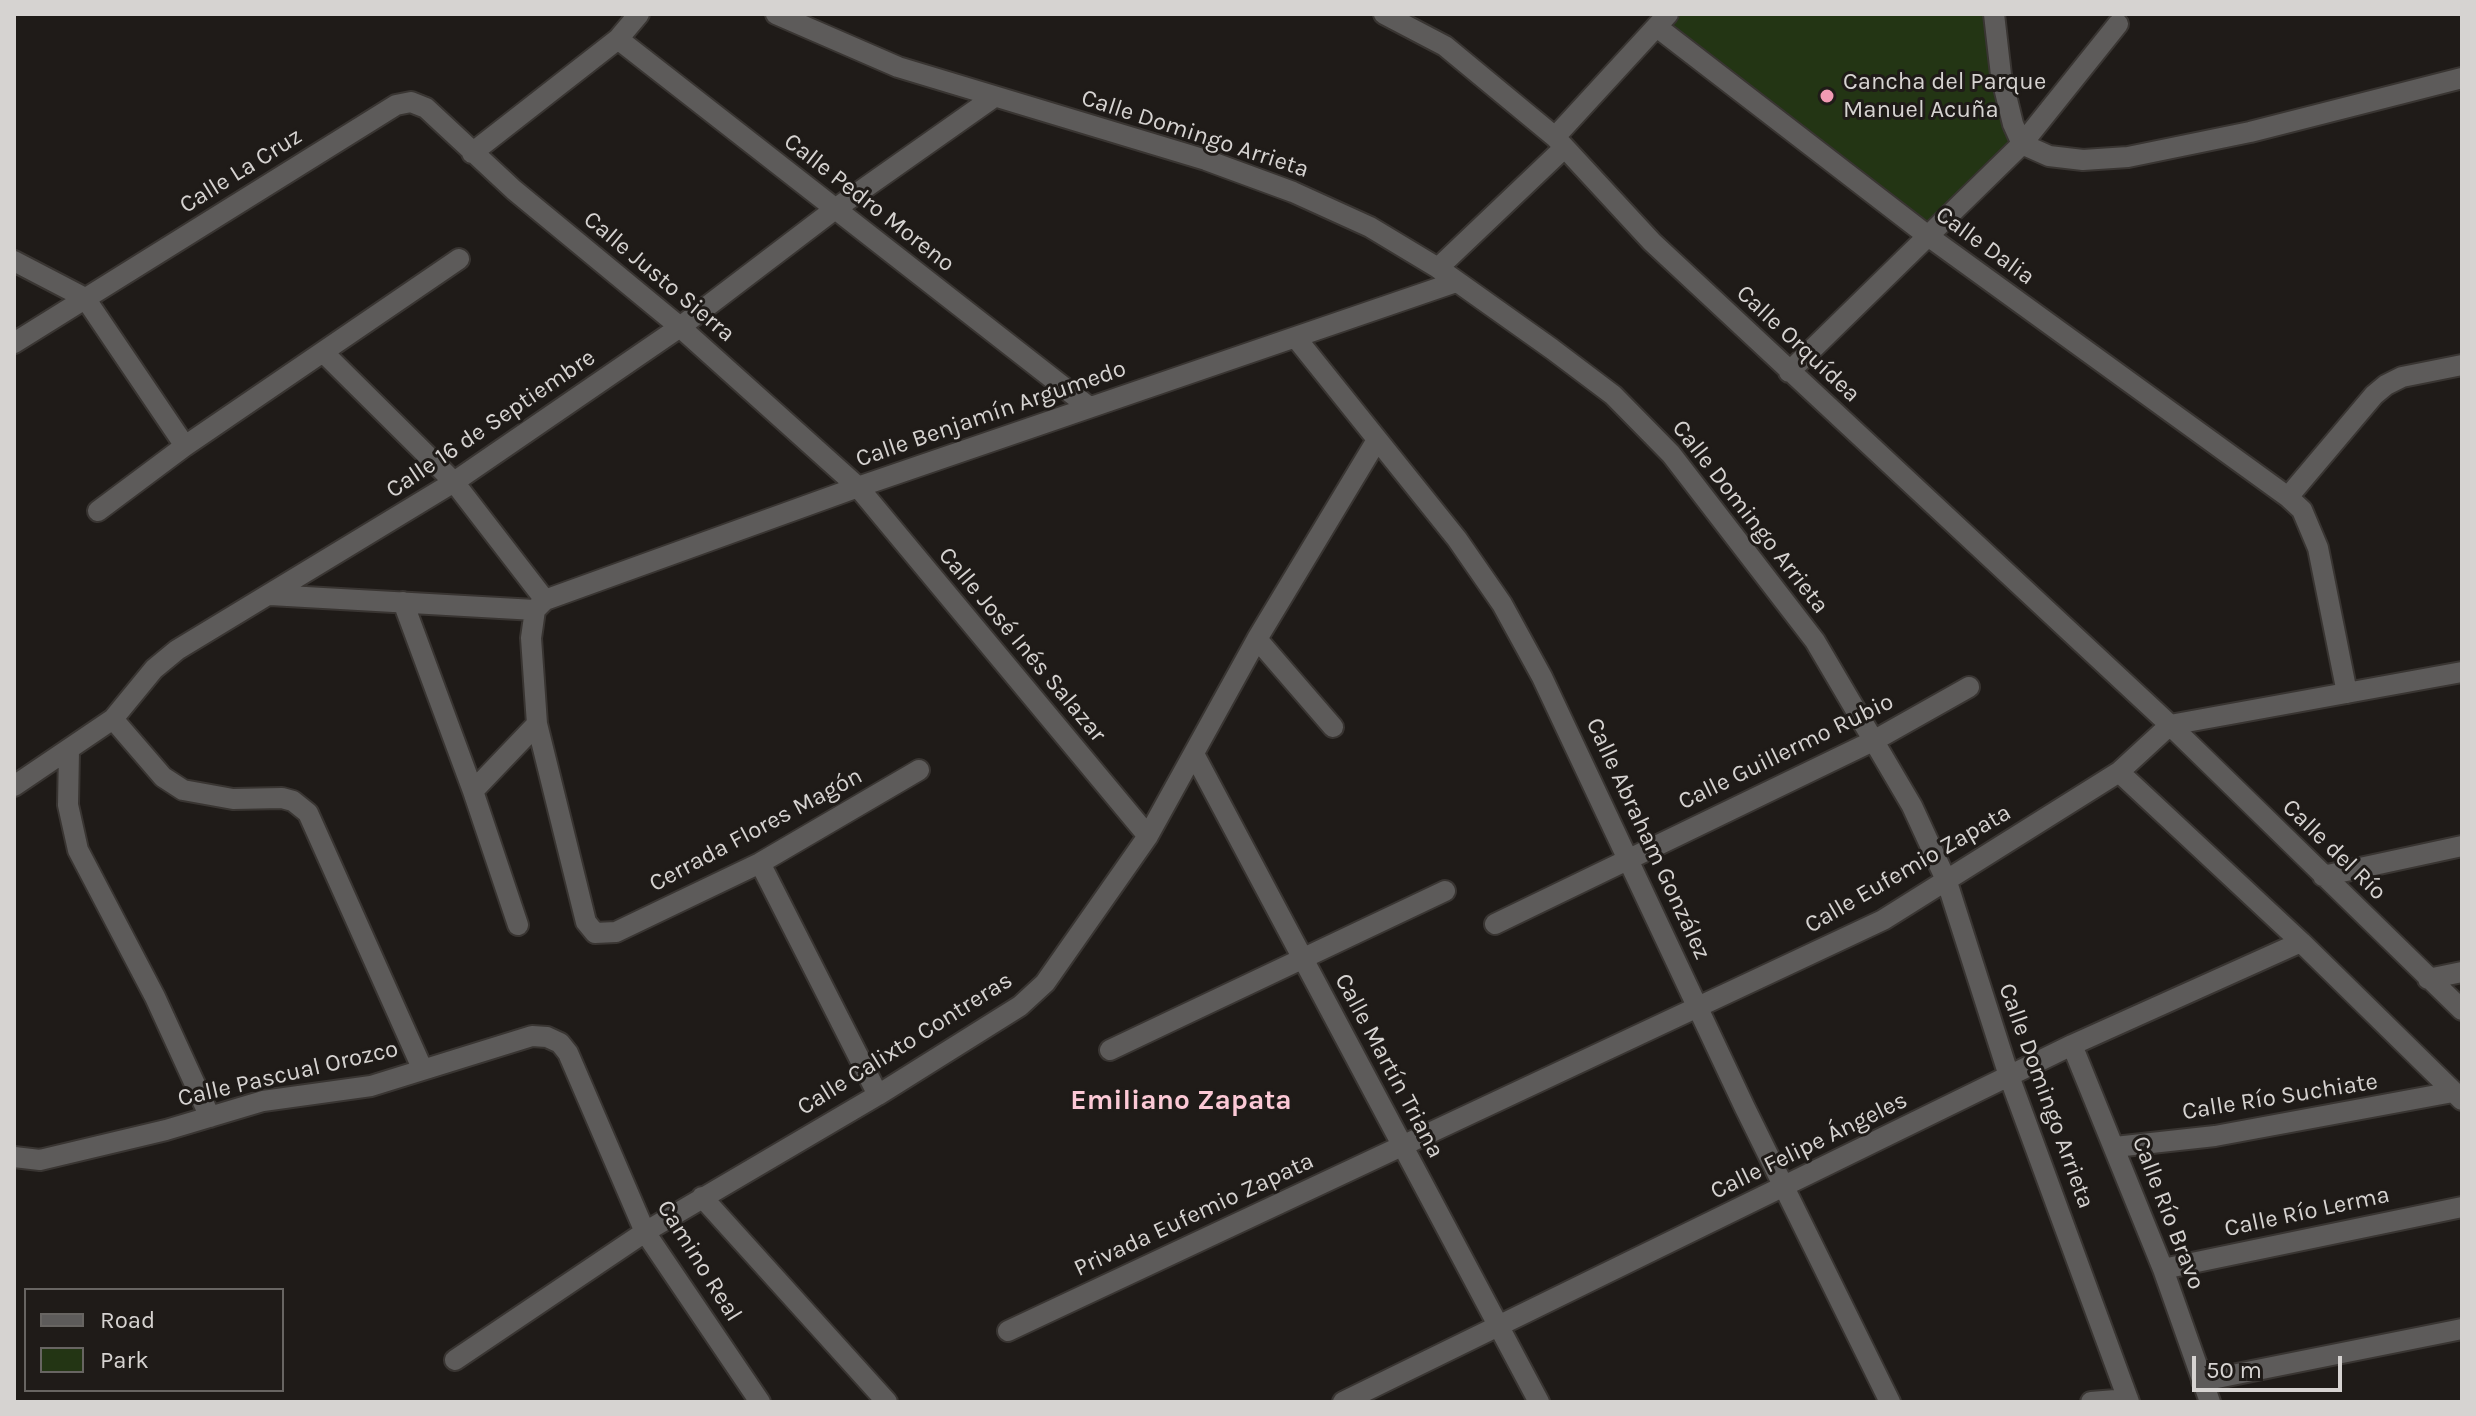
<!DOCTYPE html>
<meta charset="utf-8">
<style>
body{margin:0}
#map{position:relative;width:2476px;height:1416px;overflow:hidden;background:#1f1b18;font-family:Karla,sans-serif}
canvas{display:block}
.frame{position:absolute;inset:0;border:16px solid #d6d3d1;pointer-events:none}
.legend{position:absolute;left:24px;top:1288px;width:260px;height:104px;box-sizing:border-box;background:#1f1b18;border:2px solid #686562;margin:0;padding:10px 14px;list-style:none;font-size:24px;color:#d6d3d1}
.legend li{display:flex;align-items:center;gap:16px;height:40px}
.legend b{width:40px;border:2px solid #686562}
.scale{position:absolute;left:2192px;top:1356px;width:150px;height:36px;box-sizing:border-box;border:4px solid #d6d3d1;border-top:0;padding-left:10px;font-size:24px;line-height:28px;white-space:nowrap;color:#d6d3d1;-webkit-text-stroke:6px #1f1b18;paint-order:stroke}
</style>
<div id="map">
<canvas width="2476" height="1416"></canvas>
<div class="frame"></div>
<ul class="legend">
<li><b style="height:10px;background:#5d5b5a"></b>Road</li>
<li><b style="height:22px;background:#233514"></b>Park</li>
</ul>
<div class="scale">50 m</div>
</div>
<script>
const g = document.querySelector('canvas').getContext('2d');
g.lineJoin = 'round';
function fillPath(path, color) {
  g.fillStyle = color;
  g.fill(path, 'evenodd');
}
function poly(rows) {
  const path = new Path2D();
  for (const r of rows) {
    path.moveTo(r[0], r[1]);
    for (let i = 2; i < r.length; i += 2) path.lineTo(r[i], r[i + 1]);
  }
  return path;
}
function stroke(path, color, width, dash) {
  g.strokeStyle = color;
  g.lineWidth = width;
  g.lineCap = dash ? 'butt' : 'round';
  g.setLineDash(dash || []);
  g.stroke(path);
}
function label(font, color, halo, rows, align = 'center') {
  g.font = font + ' Karla,sans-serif';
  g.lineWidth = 6;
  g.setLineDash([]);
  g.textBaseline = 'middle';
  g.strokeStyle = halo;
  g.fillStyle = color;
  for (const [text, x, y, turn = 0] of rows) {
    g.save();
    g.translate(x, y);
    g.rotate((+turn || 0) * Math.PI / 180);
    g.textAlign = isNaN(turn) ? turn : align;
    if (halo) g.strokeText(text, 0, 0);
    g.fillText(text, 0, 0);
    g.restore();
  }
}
fillPath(poly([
 [1677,14,1987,14,2012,139,1927,228,1667,26]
]), '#233514');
const street = poly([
 [776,14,898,67,1206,160,1293,192,1370,227,1438,268,1552,349,1613,395,1671,454,1815,641,1912,806,1947,882,2009,1076,2129,1402],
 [1384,14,1445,46,1555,137,1652,242,2170,725,2462,1010],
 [1994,14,2001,75,2013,124,2022,144],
 [1657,27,1928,236,2288,497],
 [618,39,1089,407],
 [1555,137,1668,14],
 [2022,144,2049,156,2083,160,2128,157,2250,132,2462,78],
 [472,153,618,39,639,14],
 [14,261,85,298,185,446],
 [1438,268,1564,148],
 [1296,338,1457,539,1502,604,1542,677,1745,1108,1890,1402],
 [14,343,396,105,411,102,426,108,514,190,680,327,858,487,1148,836],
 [324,353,454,482,545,600],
 [1789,372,2022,144,2118,24],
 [98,511,185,446,459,259],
 [270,595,535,610],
 [403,602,473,791],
 [1257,639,1333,727],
 [2347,693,2318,548,2302,510,2288,497,2374,395,2386,385,2402,377,2462,365],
 [113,719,163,777,183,790,233,799,282,798,293,801,308,813,422,1068],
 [69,751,68,805,78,850,155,997,210,1117],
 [1194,754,1539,1402],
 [919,770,760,863,616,932,595,933,586,922,537,724,531,638,535,610,545,600,858,487,1456,282],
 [2119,772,2301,942,2462,1100],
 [14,786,113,719,154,669,177,650,454,482,680,327,835,209,994,97],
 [760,863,878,1095],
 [2323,876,2462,846],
 [1495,924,1875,740,1969,687],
 [518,925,473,791,537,724],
 [2428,979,2462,972],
 [2072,1045,2163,1269,2210,1402],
 [1110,1050,1445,891],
 [2115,1147,2215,1136,2453,1092],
 [14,1157,40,1160,166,1130,263,1101,371,1086,532,1036,547,1037,560,1043,568,1053,645,1232,760,1402],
 [702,1197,887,1402],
 [2163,1269,2462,1207],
 [1008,1331,1883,920,2119,772,2170,725,2462,672],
 [455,1360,645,1232,878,1095,1020,1006,1045,983,1148,836,1257,639,1377,440],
 [2202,1381,2462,1329],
 [1343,1402,2072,1045,2301,942],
 [2091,1402,2128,1399]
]);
stroke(street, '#393532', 24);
stroke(street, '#5d5b5a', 20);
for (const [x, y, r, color] of [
 [1827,96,8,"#f19ab3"]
]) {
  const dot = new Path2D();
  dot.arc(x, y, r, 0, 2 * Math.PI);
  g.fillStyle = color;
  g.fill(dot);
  stroke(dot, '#1f1b18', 3);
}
label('24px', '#d6d3d1', '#1f1b18', [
 ["Cancha del Parque",1843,82],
 ["Manuel Acuña",1843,110]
], 'left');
label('24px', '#d6d3d1', '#1f1b18', [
 ["Calle Domingo Arrieta",1195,134,18],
 ["Calle La Cruz",241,171,-32],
 ["Calle Pedro Moreno",869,203,38],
 ["Calle Dalia",1985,246,36],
 ["Calle Justo Sierra",659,277,40],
 ["Calle Orquídea",1798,344,43],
 ["Calle Benjamín Argumedo",991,414,-19],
 ["Calle 16 de Septiembre",491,424,-34],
 ["Calle Domingo Arrieta",1750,517,52],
 ["Calle José Inés Salazar",1022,645,50],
 ["Calle Guillermo Rubio",1786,752,-26],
 ["Cerrada Flores Magón",756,830,-28],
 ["Calle Abraham González",1648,839,65],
 ["Calle del Río",2334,850,44],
 ["Calle Eufemio Zapata",1908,869,-30],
 ["Calle Calixto Contreras",905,1044,-32],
 ["Calle Martín Triana",1389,1066,62],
 ["Calle Pascual Orozco",288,1074,-13],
 ["Calle Domingo Arrieta",2046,1096,70],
 ["Calle Río Suchiate",2280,1097,-9],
 ["Calle Felipe Ángeles",1809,1146,-26],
 ["Calle Río Lerma",2307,1212,-12],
 ["Calle Río Bravo",2168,1213,69],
 ["Privada Eufemio Zapata",1194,1215,-25],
 ["Camino Real",699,1261,58]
]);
label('bold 28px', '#fcc9d6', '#1f1b18', [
 ["Emiliano Zapata",1181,1101]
]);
</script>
